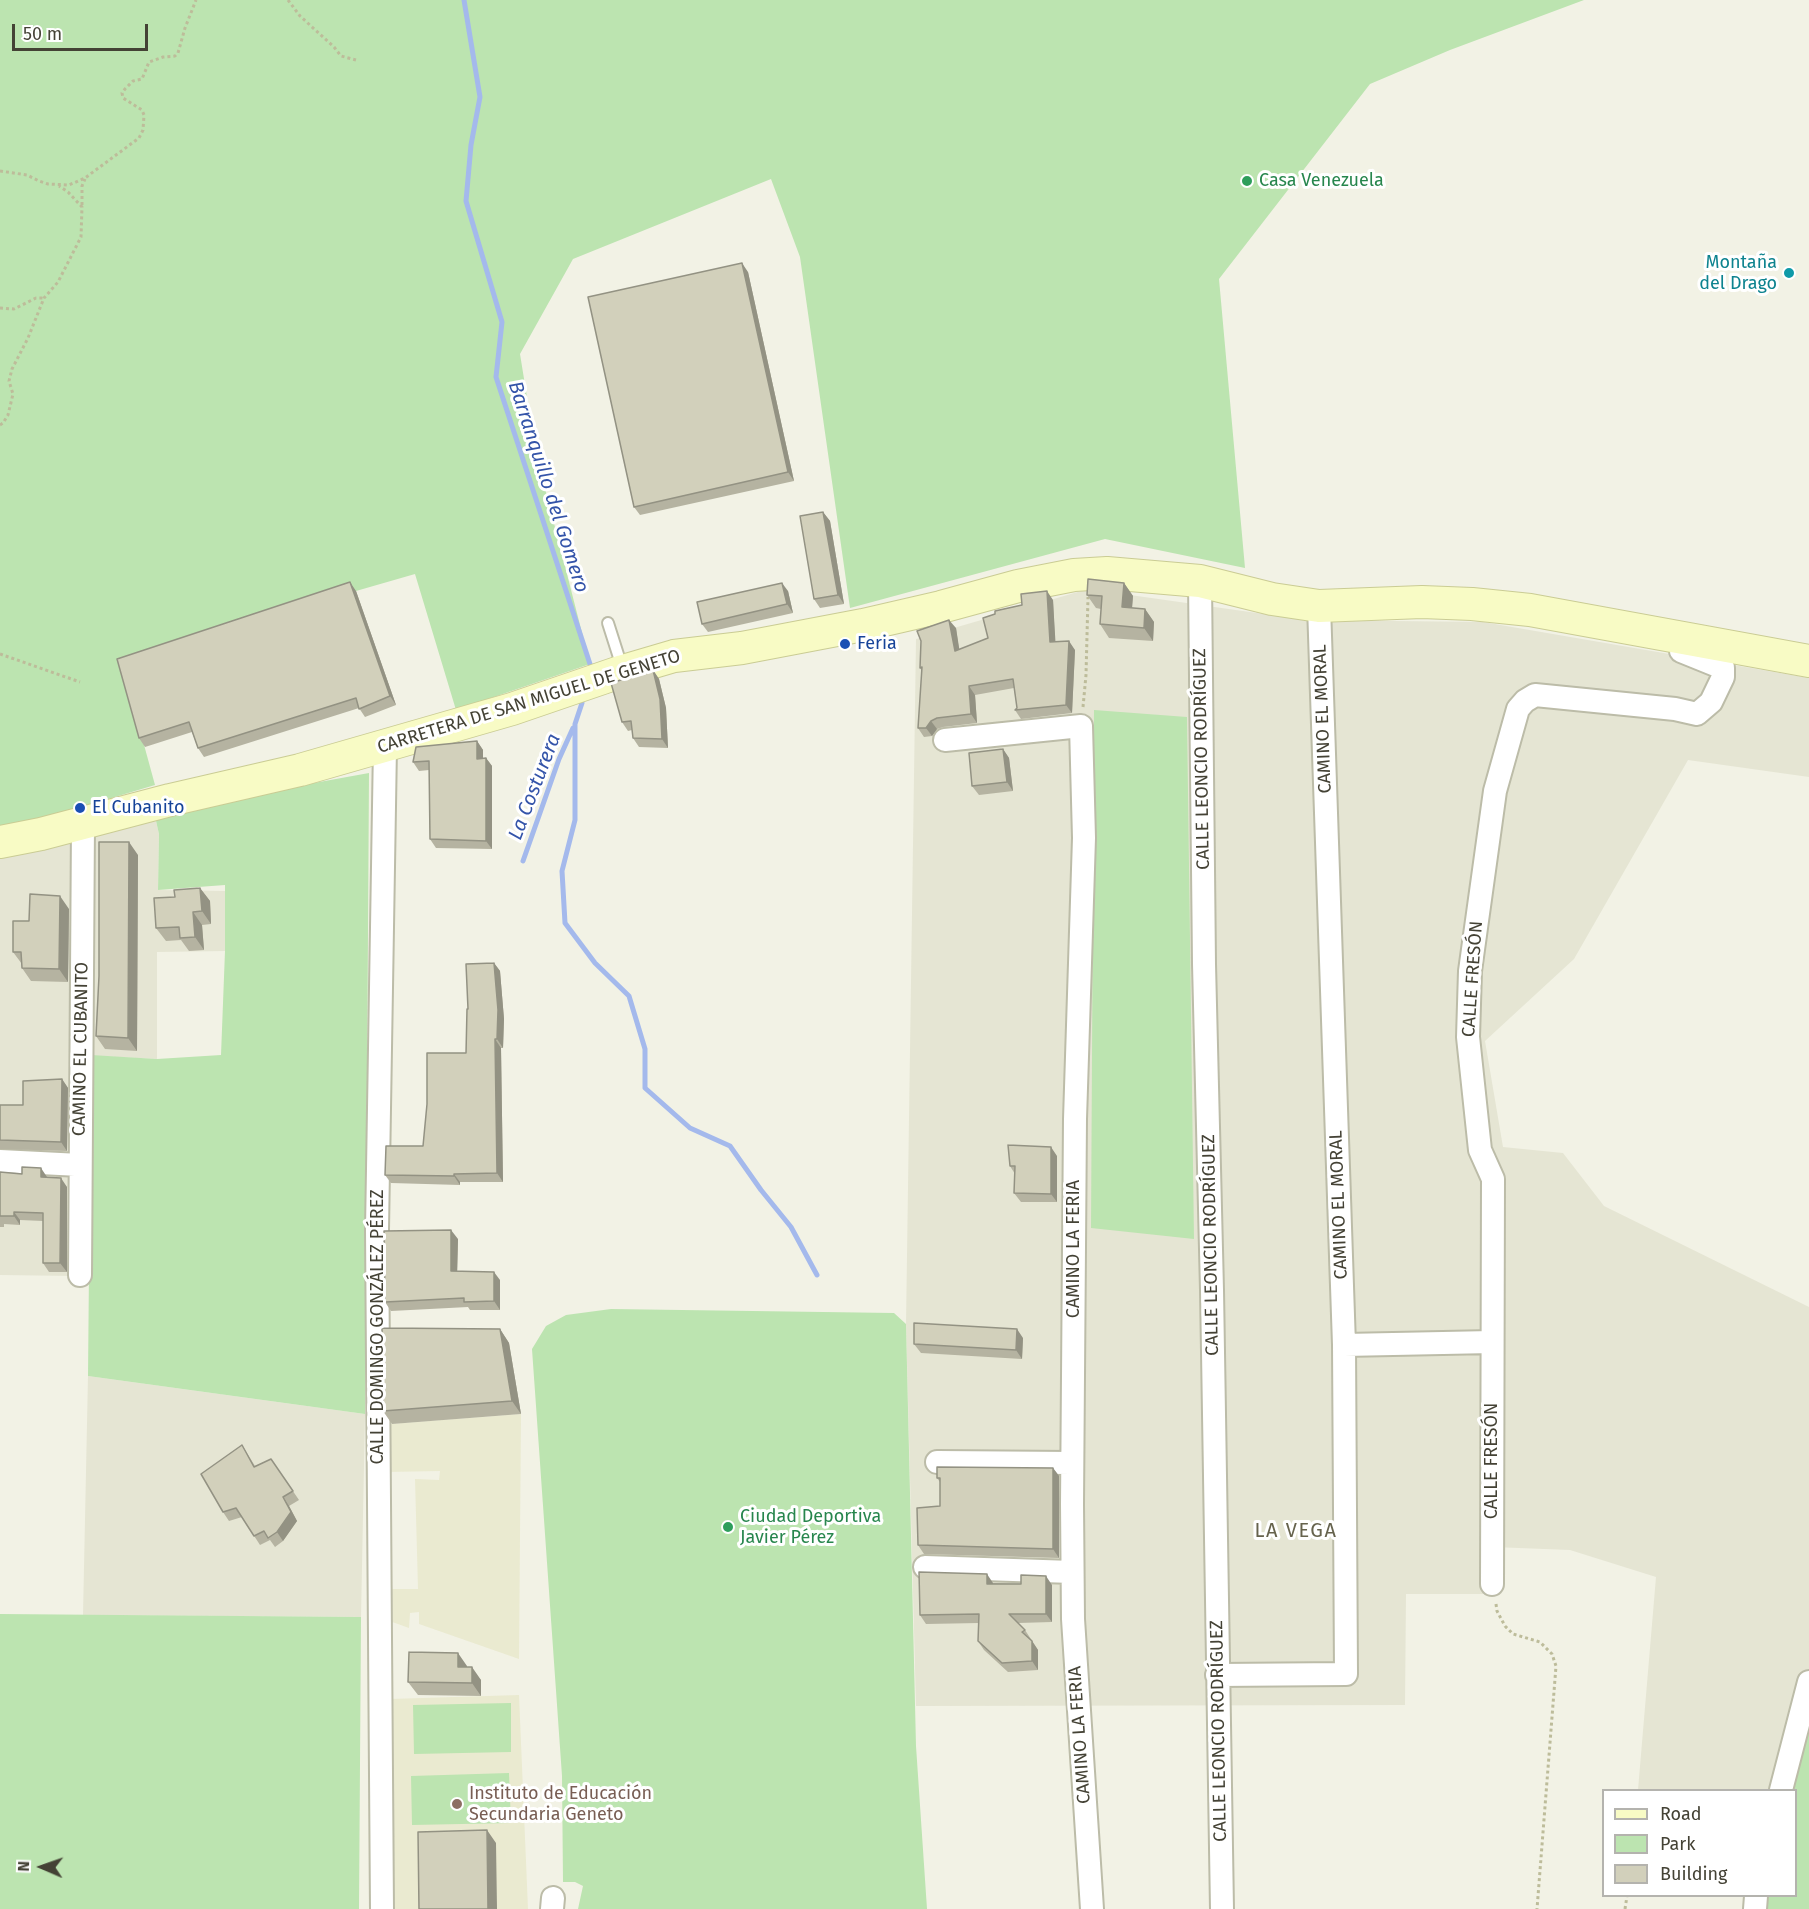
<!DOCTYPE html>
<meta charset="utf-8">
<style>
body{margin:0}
#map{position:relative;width:1809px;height:1909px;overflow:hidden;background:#f2f2e5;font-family:"Fira Sans",sans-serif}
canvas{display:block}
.legend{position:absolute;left:1602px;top:1789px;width:195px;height:108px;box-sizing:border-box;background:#fff;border:2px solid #b4b3ae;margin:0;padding:8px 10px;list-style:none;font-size:18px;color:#444235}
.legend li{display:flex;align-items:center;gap:12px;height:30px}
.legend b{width:30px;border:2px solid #b4b3ae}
.north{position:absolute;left:12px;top:1837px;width:60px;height:60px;-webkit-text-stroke:4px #fff;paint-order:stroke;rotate:272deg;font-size:16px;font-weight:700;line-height:24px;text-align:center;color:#444235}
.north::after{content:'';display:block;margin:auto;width:21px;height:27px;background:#444235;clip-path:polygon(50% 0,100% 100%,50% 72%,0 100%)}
.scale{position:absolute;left:12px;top:24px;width:136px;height:27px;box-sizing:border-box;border:3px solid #444235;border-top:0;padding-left:8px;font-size:18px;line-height:21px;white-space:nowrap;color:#444235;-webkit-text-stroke:4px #fff;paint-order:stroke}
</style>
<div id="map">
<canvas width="1809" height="1909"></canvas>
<ul class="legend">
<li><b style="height:8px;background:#f8fbc5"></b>Road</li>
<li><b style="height:16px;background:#bce4b0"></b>Park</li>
<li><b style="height:16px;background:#d2d0bb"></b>Building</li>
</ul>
<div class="north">N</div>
<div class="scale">50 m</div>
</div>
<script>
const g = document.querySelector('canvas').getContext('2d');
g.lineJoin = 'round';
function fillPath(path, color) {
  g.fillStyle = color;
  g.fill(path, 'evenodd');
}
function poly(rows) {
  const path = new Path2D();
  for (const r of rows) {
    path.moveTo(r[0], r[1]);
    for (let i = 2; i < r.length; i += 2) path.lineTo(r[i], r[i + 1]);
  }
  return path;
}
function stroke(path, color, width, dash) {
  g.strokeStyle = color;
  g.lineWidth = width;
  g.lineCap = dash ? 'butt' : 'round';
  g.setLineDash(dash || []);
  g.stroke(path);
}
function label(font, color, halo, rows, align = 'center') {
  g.font = font + ' "Fira Sans",sans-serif';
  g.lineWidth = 6;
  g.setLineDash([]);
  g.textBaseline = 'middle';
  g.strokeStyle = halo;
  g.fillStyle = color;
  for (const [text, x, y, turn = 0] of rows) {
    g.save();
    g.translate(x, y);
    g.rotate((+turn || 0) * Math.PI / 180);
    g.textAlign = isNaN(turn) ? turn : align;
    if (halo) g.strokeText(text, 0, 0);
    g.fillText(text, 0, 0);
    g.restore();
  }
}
fillPath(poly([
 [1088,589,1306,620,1483,622,1809,678,1809,777,1688,760,1574,959,1485,1041,1503,1147,1563,1153,1604,1206,1809,1307,1809,1682,1781,1790,1638,1790,1656,1577,1570,1550,1493,1547,1494,1594,1406,1594,1405,1705,916,1706,906,1324,916,639],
 [154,812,159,834,158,890,226,891,225,951,157,952,157,1059,74,1055,75,1276,0,1275,0,850],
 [88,1376,365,1414,361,1617,83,1615]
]), '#e5e5d3');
fillPath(poly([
 [521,1414,519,1659,419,1624,419,1612,410,1613,409,1628,384,1619,385,1589,418,1589,415,1479,439,1480,440,1471,387,1472,390,1424],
 [519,1695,528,1909,392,1909,390,1699]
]), '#eaead0');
fillPath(poly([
 [0,0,1584,0,1450,50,1370,84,1219,279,1245,568,1105,539,850,608,800,257,771,179,573,259,520,354,536,453,590,664,456,710,415,574,356,591,123,668,155,785,21,825,0,828],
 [1094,710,1187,717,1194,1239,1091,1228],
 [369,773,365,1414,88,1376,91,1055,157,1059,221,1055,225,951,225,885,158,890,159,834,154,812],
 [611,1309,894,1313,906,1324,916,1746,927,1909,578,1909,583,1886,575,1882,563,1882,562,1776,532,1349,546,1326,566,1315],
 [0,1614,361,1617,359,1909,0,1909],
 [1809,1693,1809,1909,1767,1909,1767,1896,1796,1896,1796,1790,1788,1790],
 [511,1703,511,1752,414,1754,413,1705],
 [509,1773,511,1823,412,1825,411,1776]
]), '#bce4b0');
stroke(poly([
 [464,0,480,97,471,145,466,201,502,322,496,377,590,664],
 [582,703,575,724,575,820,562,871,565,923,595,963,629,996,645,1049,645,1088,690,1128,730,1146,761,1190,791,1227,817,1275],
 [523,861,559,759,573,728]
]), '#a4b9ec', 5);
const lane = poly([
 [608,623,622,667]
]);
const street = poly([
 [1200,581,1204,964,1212,1290,1222,1909],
 [945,740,1081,726,1084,838,1075,1119,1072,1504,1073,1619,1092,1909],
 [0,1161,80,1165],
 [80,1275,83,823],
 [1344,1345,1492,1342],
 [937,1462,1072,1463],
 [925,1567,1072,1572],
 [1492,1584,1493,1179,1480,1150,1468,1037,1470,971,1495,791,1518,709,1525,701,1535,695,1675,709,1697,714,1711,702,1723,677,1723,668,1681,651,1684,638],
 [1217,1675,1346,1674,1344,1345,1319,606],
 [1781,1790,1809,1682],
 [382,1909,377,1229,385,746],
 [552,1909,553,1898],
 [1755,1909,1756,1896]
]);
const secondary = poly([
 [0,842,41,834,170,800,300,770,512,709,623,671,674,656,742,648,863,625,941,607,1018,586,1074,575,1107,573,1200,581,1272,599,1319,606,1422,602,1472,604,1530,610,1809,661]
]);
stroke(lane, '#bcbca8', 14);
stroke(street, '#bcbca8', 26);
stroke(secondary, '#cacc94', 34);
stroke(poly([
 [288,0,300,16,334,47,341,56,356,60],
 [0,171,27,175,39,181,48,184,69,185,85,178,139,138,143,130,144,115,142,110,123,98,122,93,125,89,133,81,142,79,149,62,163,57,175,56,178,53,185,28,196,0],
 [82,205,82,186,85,179],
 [0,308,14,309,36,298,44,298],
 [0,425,3,423,8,415,13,394,9,381,12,369,28,338,44,298,58,282,81,237,82,207,68,192,59,186],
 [0,654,80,682],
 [1083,707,1086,675,1088,597],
 [1496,1604,1497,1611,1505,1626,1513,1634,1540,1642,1552,1654,1556,1666,1537,1909],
 [1625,1909,1627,1896]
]), '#bdbc9a', 3, [3, 3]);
stroke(lane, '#fff', 10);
stroke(street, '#fff', 22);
stroke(secondary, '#f8fbc5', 32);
fillPath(poly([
 [748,272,794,481,640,515,634,507],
 [823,512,830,521,844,604,820,608,814,599],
 [1124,583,1133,596,1132,608,1145,609,1154,622,1153,641,1109,638,1100,624,1101,609,1096,608,1087,595],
 [356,591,396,705,365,717,359,708,204,757,198,748,192,732,145,747,139,738],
 [788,591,793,613,708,632,702,624],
 [1053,600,1055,642,1075,650,1072,713,1021,719,1015,710,1017,708,1014,688,975,695,977,723,943,727,937,729,932,736,924,737,918,728,922,671,920,668,956,628,959,650,988,638],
 [653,670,659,679,666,708,668,748,639,747,633,738,632,730,628,731,622,722],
 [477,741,483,750,483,758,486,758,492,766,492,849,436,848,430,839,429,770,419,771,413,762],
 [1003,749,1009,758,1013,791,979,795,972,786],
 [138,855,137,1051,105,1049,96,1036],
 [200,888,210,901,211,924,202,925,204,950,189,951,181,940,166,941,156,928,175,897],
 [69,909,68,982,31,981,22,968,22,964,13,952,29,921],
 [494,963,500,971,504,1019,503,1048,501,1048,503,1182,460,1182,460,1185,391,1183,385,1175,423,1146,466,1053,468,1009],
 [62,1079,68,1088,67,1151,0,1149,0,1105,23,1105],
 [1057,1156,1057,1202,1021,1202,1014,1193,1015,1174,1010,1166],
 [0,1172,47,1177,67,1187,67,1272,49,1272,43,1263,43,1221,20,1220,20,1225,4,1224,4,1227,0,1227],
 [458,1239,457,1271,500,1280,500,1310,470,1310,468,1307,391,1311,385,1302],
 [500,1329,509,1343,521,1414,392,1424,383,1411],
 [1023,1338,1022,1359,921,1353,914,1344],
 [242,1445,255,1466,271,1459,299,1500,289,1506,297,1521,283,1541,275,1547,270,1540,260,1545,242,1517,229,1521,223,1512],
 [1053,1468,1059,1476,1059,1558,924,1554,918,1545,940,1506,940,1482,937,1478],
 [993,1583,1052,1585,1052,1622,1018,1623,1025,1630,1038,1650,1038,1670,1008,1672,984,1650,978,1641,979,1623,926,1624,920,1615],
 [467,1666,467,1667,481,1680,481,1696,418,1695,408,1682]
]), '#b5b3a1');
fillPath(poly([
 [742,263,748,272,794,481,788,472],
 [823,512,830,521,844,604,838,595],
 [350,582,356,591,396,705,390,696],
 [782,583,788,591,793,613,787,604],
 [1124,583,1133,596,1131,620,1122,607],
 [1047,591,1053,600,1056,651,1050,642],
 [1145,609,1154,622,1153,641,1144,628],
 [949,620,956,628,961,660,955,651],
 [1069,641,1075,650,1072,713,1066,705],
 [653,670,659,679,666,708,668,748,662,739],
 [969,686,975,695,977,723,971,714],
 [931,721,937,729,932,736,926,728],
 [477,741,483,750,483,768,477,759],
 [1003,749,1009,758,1013,791,1007,782],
 [486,758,492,766,492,849,486,841],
 [129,842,138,855,137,1051,128,1038],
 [200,888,210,901,211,924,202,911],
 [60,896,69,909,68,982,59,969],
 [193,912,202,925,204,950,195,937],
 [494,963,500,971,504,1019,503,1048,497,1039],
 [495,1039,501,1048,503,1182,497,1173],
 [62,1079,68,1088,67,1151,61,1142],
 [1051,1147,1057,1156,1057,1202,1051,1194],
 [41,1168,47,1177,47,1186,41,1177],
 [454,1174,460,1182,460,1185,454,1176],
 [61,1178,67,1187,67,1272,60,1263],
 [14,1212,20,1220,20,1225,14,1216],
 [451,1230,458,1239,457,1280,451,1271],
 [494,1272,500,1280,500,1310,494,1301],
 [500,1329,509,1343,521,1414,512,1401],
 [1017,1329,1023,1338,1022,1359,1016,1350],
 [1053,1468,1059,1476,1059,1558,1053,1549],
 [283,1497,289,1506,297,1521,283,1541,277,1532],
 [987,1574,993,1583,993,1592,987,1584],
 [1046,1576,1052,1585,1052,1622,1046,1614],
 [1032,1641,1038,1650,1038,1670,1032,1661],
 [458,1653,467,1666,467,1680,458,1667],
 [472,1667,481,1680,481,1696,472,1683],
 [487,1830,496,1843,497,1909,488,1909]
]), '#939283');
const building = poly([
 [742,263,788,472,634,507,588,297,742,263],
 [823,512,838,595,814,599,800,516,823,512],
 [1088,579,1124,583,1122,607,1145,609,1144,628,1100,624,1102,596,1087,595,1088,579],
 [350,582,390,696,359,709,356,698,198,748,189,722,139,738,117,659,350,582],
 [782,583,787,604,702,624,697,602,782,583],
 [1047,591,1050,642,1069,641,1066,705,1015,710,1017,708,1013,679,969,686,971,714,937,718,931,721,926,728,918,728,922,667,920,668,921,641,917,631,949,620,955,651,988,638,983,618,995,614,995,611,1022,605,1021,594,1047,591],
 [653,670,660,699,662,739,633,738,631,721,622,722,611,683,653,670],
 [477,741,477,759,486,758,486,841,430,839,429,761,413,762,416,747,477,741],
 [1003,749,1007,782,972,786,969,753,1003,749],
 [99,842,129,842,128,1038,96,1036,99,976,99,842],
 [200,888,202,911,193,912,195,937,180,938,179,927,156,928,154,898,175,897,174,890,200,888],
 [30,894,60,896,59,969,22,968,21,952,13,952,13,921,29,921,30,894],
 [494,963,498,1010,497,1039,495,1039,497,1173,454,1174,454,1176,385,1175,386,1146,423,1146,427,1104,427,1053,466,1053,467,1009,468,1009,466,964,494,963],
 [62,1079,61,1142,0,1140,0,1105,23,1105,23,1081,62,1079],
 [1008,1145,1051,1147,1051,1194,1014,1193,1015,1166,1010,1166,1008,1145],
 [22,1167,41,1168,41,1177,61,1178,60,1263,43,1263,43,1213,14,1212,14,1216,0,1216,0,1172,22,1174,22,1167],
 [451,1230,451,1271,494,1272,494,1301,464,1302,464,1298,385,1302,384,1231,451,1230],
 [914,1323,1017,1329,1016,1350,914,1344,914,1323],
 [382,1328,500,1329,512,1401,383,1411,382,1328],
 [242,1445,254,1467,271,1459,293,1491,283,1497,291,1512,277,1532,268,1538,264,1531,254,1536,236,1508,223,1512,201,1474,242,1445],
 [937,1467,1053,1468,1053,1549,918,1545,917,1508,940,1506,940,1478,937,1478,937,1467],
 [919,1572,987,1574,987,1584,1021,1584,1021,1575,1046,1576,1046,1614,1009,1614,1025,1630,1022,1632,1032,1641,1032,1661,1002,1663,978,1641,979,1614,920,1615,919,1572],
 [409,1652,458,1653,458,1667,472,1667,472,1683,408,1682,409,1652],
 [487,1830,488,1909,419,1909,418,1832,487,1830]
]);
fillPath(building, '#d2d0bb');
stroke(building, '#939283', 1.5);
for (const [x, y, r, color] of [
 [1247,181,6,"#2e9e5b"],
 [1789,273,6,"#0f9aa8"],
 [845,644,6,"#1a4fb4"],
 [80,808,6,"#1a4fb4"],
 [728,1527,6,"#2e9e5b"],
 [457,1804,6,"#8d6e63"]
]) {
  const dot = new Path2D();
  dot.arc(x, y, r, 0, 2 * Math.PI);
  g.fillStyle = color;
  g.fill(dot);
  stroke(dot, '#fff', 2);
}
label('18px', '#27864d', '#fff', [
 ["Casa Venezuela",1259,181],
 ["Ciudad Deportiva",740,1517],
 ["Javier Pérez",740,1538]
], 'left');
label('18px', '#0d838f', '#fff', [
 ["Montaña",1777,263],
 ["del Drago",1777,284]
], 'right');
label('18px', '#164399', '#fff', [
 ["Feria",857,644],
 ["El Cubanito",92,808]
], 'left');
label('18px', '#444235', '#fff', [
 ["CARRETERA DE SAN MIGUEL DE GENETO",529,702,-17],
 ["CAMINO EL MORAL",1323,719,-92],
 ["CALLE LEONCIO RODRÍGUEZ",1202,759,-91],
 ["CALLE FRESÓN",1473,979,-86],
 ["CAMINO EL CUBANITO",81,1049,-89],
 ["CAMINO EL MORAL",1339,1205,-92],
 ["CALLE LEONCIO RODRÍGUEZ",1211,1245,-91],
 ["CAMINO LA FERIA",1074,1249,-90],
 ["CALLE DOMINGO GONZÁLEZ PÉREZ",378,1327,-90],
 ["CALLE FRESÓN",1492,1461,-90],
 ["CALLE LEONCIO RODRÍGUEZ",1219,1731,-91],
 ["CAMINO LA FERIA",1080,1735,-94]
]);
label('18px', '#785e54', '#fff', [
 ["Instituto de Educación",469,1794],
 ["Secundaria Geneto",469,1815]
], 'left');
label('italic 20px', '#3454a9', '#fff', [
 ["Barranquillo del Gomero",548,487,72],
 ["La Costurera",535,787,-69]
]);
g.letterSpacing = '1.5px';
label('20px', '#66634d', '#fff', [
 ["LA VEGA",1296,1531]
]);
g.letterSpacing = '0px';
</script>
